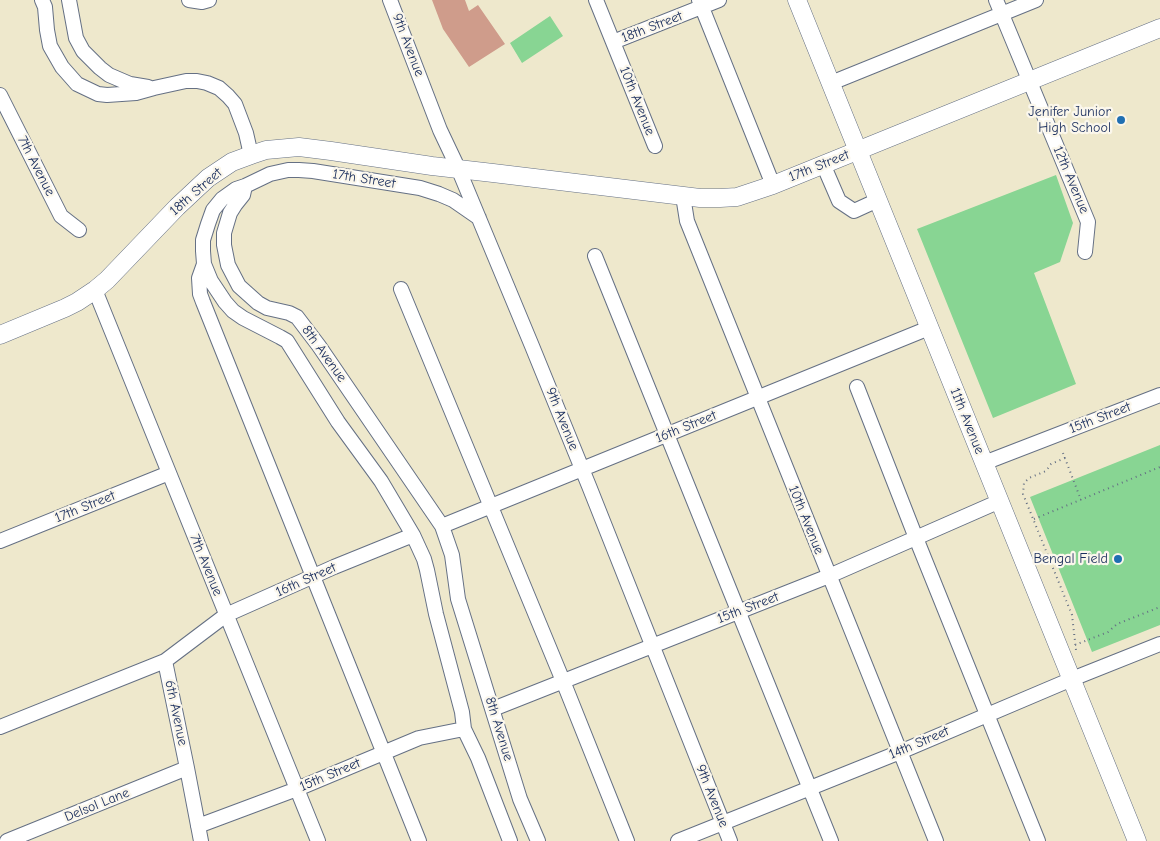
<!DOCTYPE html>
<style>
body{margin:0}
canvas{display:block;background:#eee8cc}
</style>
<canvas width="1160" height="841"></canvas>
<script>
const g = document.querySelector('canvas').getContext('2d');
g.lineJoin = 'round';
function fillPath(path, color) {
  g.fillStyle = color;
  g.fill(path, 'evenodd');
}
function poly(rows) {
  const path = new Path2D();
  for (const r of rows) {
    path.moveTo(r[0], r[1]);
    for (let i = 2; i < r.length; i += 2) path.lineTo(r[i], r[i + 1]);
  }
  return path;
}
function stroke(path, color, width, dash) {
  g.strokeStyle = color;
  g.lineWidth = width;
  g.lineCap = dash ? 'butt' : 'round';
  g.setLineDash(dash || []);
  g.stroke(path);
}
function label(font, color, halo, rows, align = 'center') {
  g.font = font + ' "Comic Neue",sans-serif';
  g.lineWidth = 4.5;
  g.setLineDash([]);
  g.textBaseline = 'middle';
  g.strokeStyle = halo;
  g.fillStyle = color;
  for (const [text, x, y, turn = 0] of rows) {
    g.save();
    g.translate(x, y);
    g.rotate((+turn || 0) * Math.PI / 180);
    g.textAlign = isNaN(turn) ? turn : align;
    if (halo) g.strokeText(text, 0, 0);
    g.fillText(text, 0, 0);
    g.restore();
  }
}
fillPath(poly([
 [550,16,563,36,522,63,510,43],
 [1056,175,1073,223,1060,262,1034,273,1076,384,993,418,917,229],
 [1160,445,1160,625,1092,652,1030,497]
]), '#88d593');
fillPath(poly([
 [432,0,465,0,469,11,478,5,505,44,469,67,443,29]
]), '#cf9c8b');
const minor = poly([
 [42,0,45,7,47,30,50,46,62,67,77,84,98,94,107,95,136,93,154,88,186,81,197,81,207,83,219,88,228,96,235,104,246,133,251,155],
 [69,0,76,38,83,51,100,68,109,75,130,84,148,87],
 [189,0,202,2,209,0],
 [390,0,440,130,458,168,532,346,589,486,730,841],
 [596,0,655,146],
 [699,0,773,185],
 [996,0,1088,222,1085,252],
 [613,42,719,0],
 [831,83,1036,0],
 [0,95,61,216,79,230],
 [823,164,839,201,854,211,878,200],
 [245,186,243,195,235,205,230,213,224,233,224,245,228,265,239,286,258,303,267,308,289,313,297,317,319,346,442,526,452,555,458,599,520,799,538,841],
 [683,196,687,221,936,841],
 [479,218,453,200,439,194,420,188,313,171,299,170,288,170,270,174,245,186,236,189,222,199,213,210,208,224,203,240,203,251,204,264,211,281,225,302,233,311,243,318,280,337,287,341,338,422,381,481,413,535,424,559,427,570,436,614,462,712,464,729,478,758,510,841],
 [595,256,831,841],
 [204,264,199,278,200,294,203,302,419,841],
 [401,289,563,681,627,841],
 [95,290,318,841],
 [857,387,916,538,1038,841],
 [984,463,1160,395],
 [442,526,929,328],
 [0,541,169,473],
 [165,661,187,768,201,841],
 [493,709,829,576,1000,501],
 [0,727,165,661,226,615,334,567,413,535],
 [198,826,297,789,419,738,464,729],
 [7,841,187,768],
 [678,841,900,752,1072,679,1160,644]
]);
const major = poly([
 [797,0,1137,841],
 [0,335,65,308,77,302,95,290,107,280,177,207,208,178,232,162,251,155,266,150,299,147,331,151,432,166,493,173,700,198,720,198,737,197,773,185,1160,28]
]);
stroke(minor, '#657084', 16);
stroke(major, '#657084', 19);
stroke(poly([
 [1063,453,1081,500],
 [1065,458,1051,464,1046,471,1029,478,1024,483,1023,494,1072,615,1076,650],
 [1034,519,1160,467],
 [1075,645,1108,632,1117,624,1160,607]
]), '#657084', 2, [1, 4]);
stroke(minor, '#fff', 14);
stroke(major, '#fff', 18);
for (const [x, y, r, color] of [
 [1121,120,5,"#1f6fb2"],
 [1118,559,5,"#1f6fb2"]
]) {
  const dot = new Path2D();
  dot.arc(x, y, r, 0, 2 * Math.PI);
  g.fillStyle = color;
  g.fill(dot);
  stroke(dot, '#fbf7ec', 2);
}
label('14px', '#1b2f5e', '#fbf7ec', [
 ["18th Street",652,27,-21],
 ["9th Avenue",408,45,69],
 ["10th Avenue",637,101,68],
 ["7th Avenue",36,166,63],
 ["17th Street",819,166,-22],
 ["17th Street",364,179,9],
 ["12th Avenue",1071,180,67],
 ["18th Street",196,192,-41],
 ["8th Avenue",324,354,54],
 ["15th Street",1100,418,-21],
 ["9th Avenue",562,419,68],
 ["11th Avenue",967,421,68],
 ["16th Street",686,427,-22],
 ["17th Street",85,507,-22],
 ["10th Avenue",806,520,68],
 ["7th Avenue",206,565,68],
 ["16th Street",306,580,-24],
 ["15th Street",748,608,-21],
 ["6th Avenue",176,713,78],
 ["8th Avenue",499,729,73],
 ["14th Street",919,743,-23],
 ["15th Street",330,775,-23],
 ["9th Avenue",712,796,68],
 ["Delsol Lane",97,805,-22]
]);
label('14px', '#1b2f5e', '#fbf7ec', [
 ["Jenifer Junior",1111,112],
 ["High School",1111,128],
 ["Bengal Field",1108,559]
], 'right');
</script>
